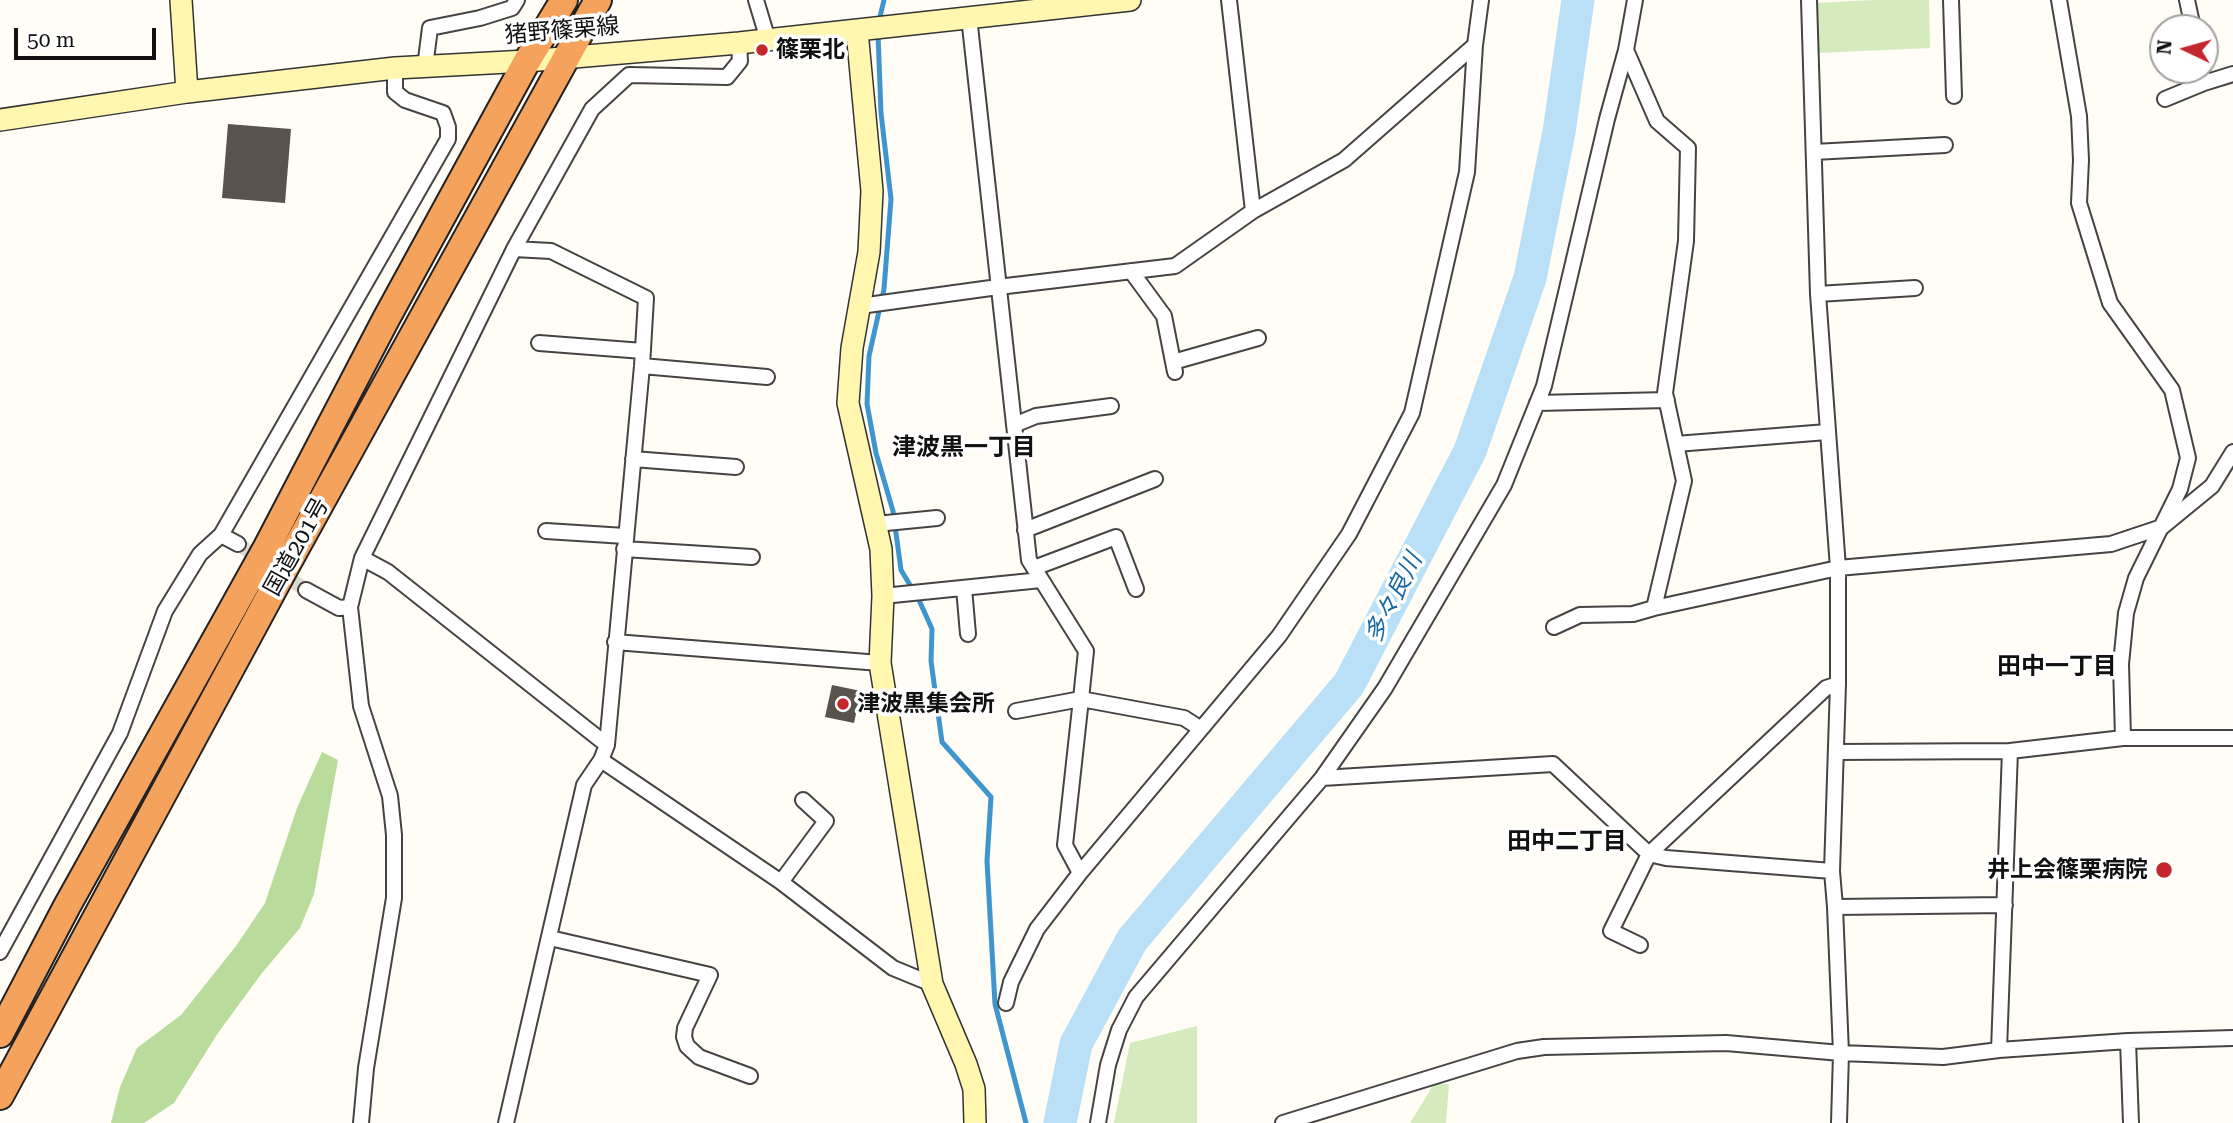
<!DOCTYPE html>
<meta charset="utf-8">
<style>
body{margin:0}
#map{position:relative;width:2233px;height:1123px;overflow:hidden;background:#fffdf5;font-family:"Roboto Serif",serif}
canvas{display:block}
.north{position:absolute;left:2149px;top:14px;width:70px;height:70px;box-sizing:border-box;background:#fff;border:2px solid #a0a0a0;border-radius:50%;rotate:275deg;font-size:19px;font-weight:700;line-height:28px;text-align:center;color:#111}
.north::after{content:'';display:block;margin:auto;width:24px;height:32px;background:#c4262e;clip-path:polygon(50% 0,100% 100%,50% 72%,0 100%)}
.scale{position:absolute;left:14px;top:28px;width:142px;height:32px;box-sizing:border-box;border:4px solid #111;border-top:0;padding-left:9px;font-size:21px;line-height:24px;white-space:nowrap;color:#111;-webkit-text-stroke:5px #fff;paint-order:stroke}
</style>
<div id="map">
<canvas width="2233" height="1123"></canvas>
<div class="north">N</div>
<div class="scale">50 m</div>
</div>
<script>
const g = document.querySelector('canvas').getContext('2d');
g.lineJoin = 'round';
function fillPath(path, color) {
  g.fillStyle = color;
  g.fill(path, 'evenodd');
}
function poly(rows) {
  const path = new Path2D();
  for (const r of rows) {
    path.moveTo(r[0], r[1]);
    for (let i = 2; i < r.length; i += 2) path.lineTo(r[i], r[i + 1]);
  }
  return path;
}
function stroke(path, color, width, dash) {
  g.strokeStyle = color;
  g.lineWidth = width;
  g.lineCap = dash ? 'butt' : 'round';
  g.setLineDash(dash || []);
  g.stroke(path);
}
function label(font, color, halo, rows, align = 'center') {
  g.font = font + ' "Roboto Serif","Noto Sans JP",serif';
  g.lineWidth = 7;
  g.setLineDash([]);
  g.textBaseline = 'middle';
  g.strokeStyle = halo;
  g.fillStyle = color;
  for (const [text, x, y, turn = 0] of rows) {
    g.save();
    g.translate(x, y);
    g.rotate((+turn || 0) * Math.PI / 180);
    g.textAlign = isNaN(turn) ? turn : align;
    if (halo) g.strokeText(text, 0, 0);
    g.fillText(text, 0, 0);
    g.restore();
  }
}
fillPath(poly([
 [1873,0,1929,0,1930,48,1817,53,1815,3],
 [1197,1026,1197,1123,1114,1123,1130,1043],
 [1434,1084,1449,1084,1446,1123,1410,1123]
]), '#d5ebbd');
fillPath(poly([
 [322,752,338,760,314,894,300,928,262,973,218,1033,174,1103,144,1123,111,1123,120,1087,137,1048,181,1015,236,946,265,903,297,808]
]), '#b9dc9c');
stroke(poly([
 [879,21,884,0],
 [878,34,881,113,891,199,884,289,869,356,867,404,876,453,893,511,901,570,919,600,932,629,931,661,942,742,991,797,987,861,995,1004,1026,1123]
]), '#3f96cf', 5);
stroke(poly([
 [1060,1123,1076,1044,1132,940,1349,684,1470,451,1530,278,1559,132,1578,0]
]), '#b9e0f7', 33);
fillPath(poly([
 [228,124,291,129,285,203,222,198],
 [832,685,861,691,854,723,825,717]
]), '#5a524d');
stroke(poly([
 [238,544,306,590]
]), '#dbdad3', 14, [14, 7]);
const street = poly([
 [756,0,768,40],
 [1229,0,1253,211,1344,160,1475,45],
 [1809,0,1818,294,1838,568,1838,684,1832,871,1835,907,1841,1053,1839,1123],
 [1951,0,1954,96],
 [2059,0,2079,116,2081,160,2079,203,2110,303,2172,390,2188,458,2180,489,2136,578,2126,613,2121,664,2123,738],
 [2187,0,2193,28],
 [969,17,1029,560,1086,651,1081,699,1065,845,1080,873,1201,729,1184,718,1081,699,1016,711],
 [1626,50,1657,121,1688,148,1686,241,1665,393,1676,444,1827,432],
 [425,67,430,28,480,18,512,8,517,0],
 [2204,83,2233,74],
 [2165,99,2204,83,2201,70],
 [1814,152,1945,145],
 [1131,271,1164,316,1175,372],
 [1818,294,1915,288],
 [860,306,998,287,1175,266,1253,211],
 [539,343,643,351],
 [1173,362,1258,338],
 [642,366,767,377],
 [1537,403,1667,400],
 [1014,425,1036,416,1111,406],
 [1676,444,1684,481,1654,608,1838,568,2111,544,2162,527,2212,486,2233,452],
 [633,459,736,467],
 [876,524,937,518],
 [1025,530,1155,479],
 [546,531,625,536],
 [221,535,238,544],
 [624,549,752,557],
 [362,558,388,572,607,745],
 [1034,568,1116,537,1136,589],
 [964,588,968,634],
 [306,590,339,608,350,607],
 [883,596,1041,580],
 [1554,627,1580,615,1633,614,1654,608],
 [615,642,880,663],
 [1201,729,1279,636,1349,534,1412,413,1467,172,1475,45,1481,0],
 [2010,751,2123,738,2233,738],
 [1836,752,2010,751,1999,1050],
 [601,760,781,882,893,968,932,984],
 [1322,778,1553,764,1649,854,1826,688,1838,684],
 [781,882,826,821,803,800],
 [1835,907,2005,905],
 [550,938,710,975,685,1028,684,1037,687,1046,699,1057,750,1076],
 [1640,945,1611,931,1649,854,1666,858,1832,871],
 [0,952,120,733,165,611,200,554,221,535,448,139,448,127,443,113,405,100,395,92,395,68],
 [1006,1003,1011,982,1037,929,1080,873],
 [2128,1041,2131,1123],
 [361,1123,366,1068,394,898,394,835,390,796,361,706,350,607,362,558,514,249,592,109,629,75,727,77,740,61,739,43],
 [506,1123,584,785,601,760,607,745,642,366,646,298,551,251,514,249],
 [1098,1123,1108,1065,1119,1030,1136,997,1322,778,1385,688,1504,485,1544,386,1607,119,1626,50,1635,0],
 [1283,1123,1517,1051,1544,1047,1726,1043,1841,1053,1943,1057,1999,1050,2128,1041,2233,1038]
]);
const secondary = poly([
 [181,0,187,92],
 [857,31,872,191,869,252,852,348,848,403,881,549,883,596,880,663,932,984,966,1064,974,1089,975,1123],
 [0,120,187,92,395,68,527,61,739,43,1130,0]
]);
const highway = poly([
 [0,1034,67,906,267,547,386,319,527,61,564,0],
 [0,1096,286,566,598,0]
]);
stroke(street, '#444', 18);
stroke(secondary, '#333', 24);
stroke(highway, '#222', 30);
stroke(street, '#fff', 14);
stroke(secondary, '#fff6b0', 21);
stroke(highway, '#f5a25d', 26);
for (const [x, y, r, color] of [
 [762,50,7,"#c4262e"],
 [843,704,7,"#c4262e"],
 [2164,870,9,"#c4262e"]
]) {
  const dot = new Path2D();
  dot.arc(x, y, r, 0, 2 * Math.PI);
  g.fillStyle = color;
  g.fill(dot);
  stroke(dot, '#fff', 2.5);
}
label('23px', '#111', '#fff', [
 ["猪野篠栗線",562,31,-5],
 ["国道201号",297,547,-61]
]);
label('bold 23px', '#111', '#fff', [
 ["篠栗北",776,50],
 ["津波黒集会所",857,704],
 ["井上会篠栗病院",2148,870,"right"]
], 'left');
label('bold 24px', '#111', '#fff', [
 ["津波黒一丁目",964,448],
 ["田中一丁目",2057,667],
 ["田中二丁目",1567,842]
]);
label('italic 24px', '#1768a6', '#fff', [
 ["多々良川",1394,598,-63]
]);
</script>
